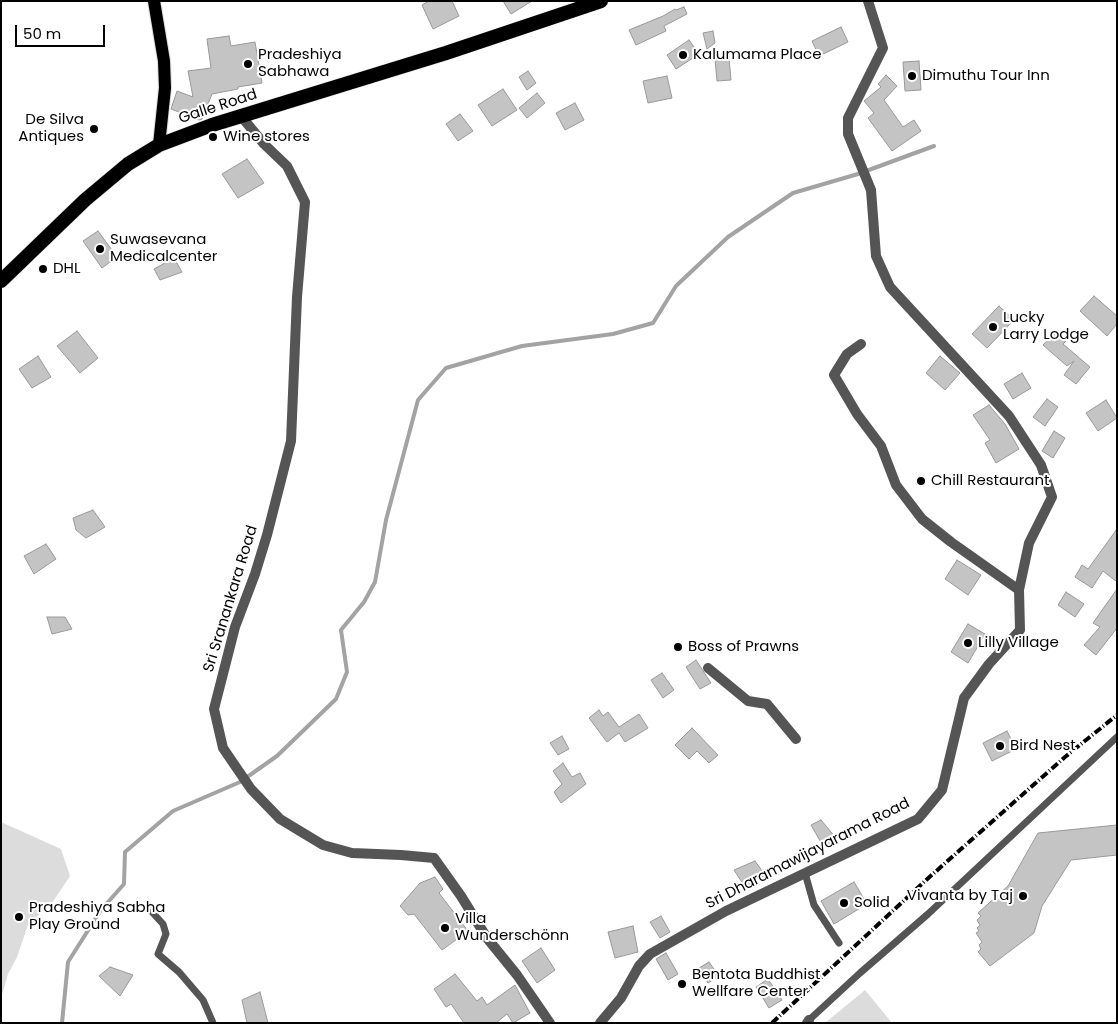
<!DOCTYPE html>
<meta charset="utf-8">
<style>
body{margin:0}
#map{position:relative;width:1118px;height:1024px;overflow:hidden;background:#fff;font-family:Poppins,sans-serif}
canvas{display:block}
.frame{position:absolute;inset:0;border:2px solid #000;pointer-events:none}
.scale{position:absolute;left:15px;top:25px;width:90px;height:22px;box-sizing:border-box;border:2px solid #000;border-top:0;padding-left:6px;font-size:15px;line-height:18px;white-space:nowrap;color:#000;-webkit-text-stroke:4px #fff;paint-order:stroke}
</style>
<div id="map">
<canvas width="1118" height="1024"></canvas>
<div class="frame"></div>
<div class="scale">50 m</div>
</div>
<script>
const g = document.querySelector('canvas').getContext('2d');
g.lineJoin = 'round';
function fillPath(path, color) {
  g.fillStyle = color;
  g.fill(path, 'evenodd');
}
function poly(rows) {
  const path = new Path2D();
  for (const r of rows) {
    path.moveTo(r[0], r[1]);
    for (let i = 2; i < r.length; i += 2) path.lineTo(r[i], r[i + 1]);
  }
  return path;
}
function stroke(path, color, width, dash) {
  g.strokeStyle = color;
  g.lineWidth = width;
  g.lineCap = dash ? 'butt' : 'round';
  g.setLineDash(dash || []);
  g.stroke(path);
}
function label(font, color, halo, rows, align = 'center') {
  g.font = font + ' Poppins,sans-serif';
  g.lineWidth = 4;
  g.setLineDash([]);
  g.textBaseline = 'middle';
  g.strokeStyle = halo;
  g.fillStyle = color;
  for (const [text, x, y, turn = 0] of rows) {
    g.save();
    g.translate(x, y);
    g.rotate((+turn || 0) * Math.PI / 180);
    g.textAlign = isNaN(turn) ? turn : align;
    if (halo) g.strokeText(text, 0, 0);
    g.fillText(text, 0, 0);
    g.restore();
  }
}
fillPath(poly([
 [1,822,61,849,70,876,52,903,28,925,17,957,8,974,1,998],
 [865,990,892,1023,825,1023]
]), '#dcdcdc');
stroke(poly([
 [62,1023,68,962,101,910,124,884,125,852,173,811,240,782,277,756,336,699,347,672,341,630,364,602,375,582,386,520,418,400,446,368,522,346,613,334,653,323,676,286,728,237,793,193,858,174,934,146]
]), '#a3a3a3', 4);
const building = poly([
 [429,1,452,1,459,16,433,29,422,5,429,1],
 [503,1,532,1,511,14,503,1],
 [684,7,687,14,664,26,666,31,636,45,629,30,663,16,675,9,676,10,684,7],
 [841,27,848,42,819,56,812,41,841,27],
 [713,31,715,43,707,49,703,33,713,31],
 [229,36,231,46,255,42,262,83,238,87,238,89,212,94,202,119,199,120,171,109,177,91,193,97,188,71,211,68,207,39,229,36],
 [689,40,699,54,676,69,667,55,689,40],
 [729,58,731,80,717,81,715,59,729,58],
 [919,61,921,90,905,91,903,62,919,61],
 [528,71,536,83,527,90,519,77,528,71],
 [886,75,897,86,884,100,903,127,914,120,921,131,892,151,868,118,874,113,864,101,881,87,878,84,886,75],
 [667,76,672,98,648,103,643,81,667,76],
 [503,89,517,110,492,126,478,105,503,89],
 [537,93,545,103,527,118,519,108,537,93],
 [575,103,584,120,565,130,556,113,575,103],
 [460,114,473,131,458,141,446,124,460,114],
 [247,159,264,183,238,198,222,174,247,159],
 [98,231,117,257,102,268,83,241,98,231],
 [174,258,182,272,160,280,154,269,174,258],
 [1094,296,1117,316,1117,324,1107,336,1080,311,1094,296],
 [999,306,1014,320,987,348,972,334,999,306],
 [1057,330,1067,340,1063,344,1090,367,1076,384,1064,375,1074,361,1067,366,1043,345,1057,330],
 [77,331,98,358,80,373,57,346,77,331],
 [38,356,51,377,32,388,19,369,38,356],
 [940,356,960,373,945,390,926,373,940,356],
 [1022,373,1031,388,1013,399,1004,384,1022,373],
 [1047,399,1058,407,1045,426,1033,417,1047,399],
 [1106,400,1117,418,1098,431,1086,413,1106,400],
 [989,405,1005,424,1019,449,996,463,985,443,990,440,973,415,989,405],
 [1054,431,1065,438,1053,458,1042,451,1054,431],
 [93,510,105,527,86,538,76,530,73,518,93,510],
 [1117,529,1117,582,1103,571,1092,588,1075,577,1082,565,1088,569,1117,529],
 [46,544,56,559,34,574,24,556,46,544],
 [957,560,981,575,968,595,945,579,957,560],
 [1117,589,1117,628,1096,655,1084,645,1100,627,1093,623,1117,589],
 [1066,592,1084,604,1075,617,1058,605,1066,592],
 [47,617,65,617,72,629,52,634,47,617],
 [968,624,985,634,968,663,951,652,968,624],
 [696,660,711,683,700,689,686,667,696,660],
 [662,673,674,690,663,698,651,680,662,673],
 [599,710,603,716,608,712,619,727,639,714,648,728,625,742,619,733,607,742,589,718,599,710],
 [692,728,718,755,709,763,697,751,689,759,675,745,692,728],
 [1007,731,1016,749,992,761,983,743,1007,731],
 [562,736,569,749,558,755,550,743,562,736],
 [563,763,572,777,580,773,586,784,561,803,554,792,562,784,553,771,563,763],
 [821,820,836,838,828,845,823,846,811,825,821,820],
 [1117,825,1117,855,1071,860,1042,906,1034,933,990,966,978,952,981,949,979,945,982,942,976,933,979,931,977,928,980,925,977,920,981,916,978,913,1008,886,1038,833,1117,825],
 [755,861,765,875,745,887,734,870,755,861],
 [435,877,443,889,439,893,468,931,442,950,414,914,408,915,400,906,420,883,435,877],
 [854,882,867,904,834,924,821,901,854,882],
 [661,916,670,932,660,938,650,922,661,916],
 [633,926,638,952,615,958,608,932,633,926],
 [541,948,555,970,537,983,522,961,541,948],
 [666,953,678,974,668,980,656,959,666,953],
 [709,962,719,976,708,983,699,968,709,962],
 [110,967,133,975,120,996,99,976,110,967],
 [455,974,477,1001,482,997,487,1005,515,985,530,1013,513,1023,507,1014,496,1023,464,1023,451,1004,446,1007,434,989,455,974],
 [768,979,782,1000,769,1008,756,987,768,979],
 [260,992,268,1023,247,1023,242,1000,260,992]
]);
fillPath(building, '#c4c4c4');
stroke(building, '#999', 1);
const primary = poly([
 [154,1,164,61,165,88,159,145]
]);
const trunk = poly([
 [1,281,85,200,128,164,159,145,212,125,446,53,601,1]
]);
stroke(primary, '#dbdbdb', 14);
stroke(trunk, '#dbdbdb', 15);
stroke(poly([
 [805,873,814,905,839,943],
 [152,912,163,924,166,934,158,954,179,972,203,1000,213,1023],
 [809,1020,860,973,928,914,1117,737]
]), '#555', 7);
stroke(poly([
 [241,116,264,144,287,166,305,202,297,297,291,441,267,535,255,574,235,627,214,709,223,748,251,789,280,819,323,845,352,853,401,855,434,858,461,896,487,938,517,975,550,1023],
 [861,344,847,354,834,375,857,414,881,446,896,485,922,519,951,542,1019,590],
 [708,668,748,701,767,704,796,739],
 [600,1023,621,998,639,966,650,954,726,911,918,819,942,790,964,698,989,664,1020,630,1019,590,1029,543,1052,497,1041,465,1009,416,890,287,876,256,871,190,848,134,848,118,883,48,868,1],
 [807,1023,809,1020]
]), '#555', 10);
stroke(primary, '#000', 12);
stroke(trunk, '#000', 14);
stroke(poly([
 [772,1023,925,881,1065,757,1117,715]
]), '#000', 4, [8, 2.5, 1, 2.5]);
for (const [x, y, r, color] of [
 [683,55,5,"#000"],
 [248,64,5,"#000"],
 [912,76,5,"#000"],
 [94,129,5,"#000"],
 [213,137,5,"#000"],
 [100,249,5,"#000"],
 [43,269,5,"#000"],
 [993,327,5,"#000"],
 [921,481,5,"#000"],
 [968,643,5,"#000"],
 [678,647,5,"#000"],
 [1000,746,5,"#000"],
 [1023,896,5,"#000"],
 [844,903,5,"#000"],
 [19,917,5,"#000"],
 [445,928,5,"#000"],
 [682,984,5,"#000"]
]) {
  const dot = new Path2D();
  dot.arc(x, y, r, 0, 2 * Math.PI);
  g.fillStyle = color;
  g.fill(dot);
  stroke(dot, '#fff', 2);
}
label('15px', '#000', '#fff', [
 ["Pradeshiya",258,55],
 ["Sabhawa",258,72],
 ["Kalumama Place",693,55],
 ["Dimuthu Tour Inn",922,76],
 ["De Silva",84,120,"right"],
 ["Antiques",84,137,"right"],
 ["Wine stores",223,137],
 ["Suwasevana",110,240],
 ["Medicalcenter",110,257],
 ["DHL",53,269],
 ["Lucky",1003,318],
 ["Larry Lodge",1003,335],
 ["Chill Restaurant",931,481],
 ["Lilly Village",978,643],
 ["Boss of Prawns",688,647],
 ["Bird Nest",1010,746],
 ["Vivanta by Taj",1013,896,"right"],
 ["Solid",854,903],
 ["Pradeshiya Sabha",29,908],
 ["Play Ground",29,925],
 ["Villa",455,919],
 ["Wunderschönn",455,936],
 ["Bentota Buddhist",692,975],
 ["Wellfare Center",692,992]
], 'left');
label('15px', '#000', '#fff', [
 ["Galle Road",218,107,-18],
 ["Sri Sranankara Road",231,599,-73],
 ["Sri Dharamawijayarama Road",808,854,-27]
]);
</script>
